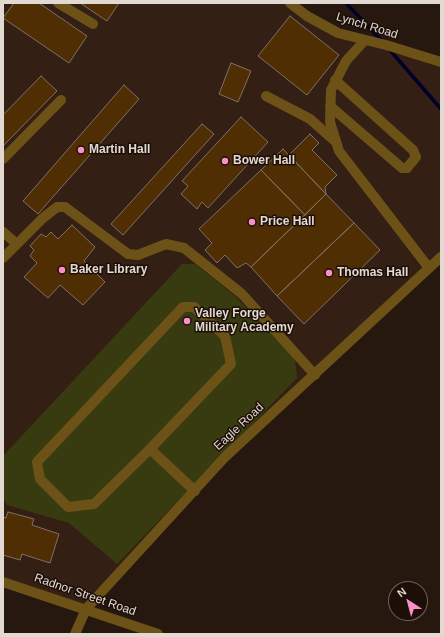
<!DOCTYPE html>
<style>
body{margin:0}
#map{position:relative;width:444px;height:637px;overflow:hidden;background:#26180f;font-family:Helvetica,sans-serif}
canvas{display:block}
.frame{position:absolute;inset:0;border:4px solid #e3d9d3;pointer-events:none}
.north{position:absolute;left:388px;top:581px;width:40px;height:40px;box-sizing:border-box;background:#1c0f07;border:1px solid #6c6059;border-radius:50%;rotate:324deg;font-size:11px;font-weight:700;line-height:16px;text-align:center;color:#e3d9d3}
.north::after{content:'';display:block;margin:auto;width:14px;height:18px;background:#f98fc9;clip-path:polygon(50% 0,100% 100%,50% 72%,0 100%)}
</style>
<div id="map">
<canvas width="444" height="637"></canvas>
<div class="frame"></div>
<div class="north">N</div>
</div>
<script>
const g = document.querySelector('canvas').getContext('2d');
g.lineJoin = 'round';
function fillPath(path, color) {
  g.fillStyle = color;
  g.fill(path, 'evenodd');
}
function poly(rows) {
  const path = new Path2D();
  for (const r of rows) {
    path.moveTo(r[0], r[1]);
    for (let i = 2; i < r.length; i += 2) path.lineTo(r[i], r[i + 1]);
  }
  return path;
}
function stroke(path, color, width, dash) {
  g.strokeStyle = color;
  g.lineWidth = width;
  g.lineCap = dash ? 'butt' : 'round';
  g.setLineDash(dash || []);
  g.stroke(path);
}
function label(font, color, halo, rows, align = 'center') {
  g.font = font + ' Helvetica,sans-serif';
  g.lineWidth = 3;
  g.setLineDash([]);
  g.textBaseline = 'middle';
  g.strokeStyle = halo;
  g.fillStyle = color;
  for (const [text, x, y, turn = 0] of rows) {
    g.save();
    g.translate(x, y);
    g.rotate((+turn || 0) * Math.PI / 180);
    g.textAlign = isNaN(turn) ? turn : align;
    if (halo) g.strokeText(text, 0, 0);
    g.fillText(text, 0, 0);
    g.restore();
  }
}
fillPath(poly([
 [3,3,290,3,338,33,441,62,441,257,225,457,86,609,3,582]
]), '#331f13');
fillPath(poly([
 [182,264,195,264,235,296,295,359,297,378,117,564,69,523,7,505,3,498,3,456]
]), '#383b10');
stroke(poly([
 [346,3,383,42],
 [389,49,441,109]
]), '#000029', 3.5);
const building = poly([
 [14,3,39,3,87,36,69,63,3,18,14,3],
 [80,3,119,3,107,21,80,3],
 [290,16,339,55,307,95,258,56,290,16],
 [231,63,251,71,238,102,219,94,231,63],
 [41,76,57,91,3,146,3,115,41,76],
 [124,85,139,99,38,214,23,201,124,85],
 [241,117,268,142,208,208,202,202,197,209,181,194,188,186,182,181,241,117],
 [202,124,214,134,123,235,111,224,202,124],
 [310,134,319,143,312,150,337,175,325,187,326,194,289,155,310,134],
 [283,149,326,194,305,215,261,170,283,149],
 [261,170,305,215,251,267,246,263,237,268,225,255,217,263,205,250,212,243,199,229,261,170],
 [326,194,354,223,277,296,251,267,326,194],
 [354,223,380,250,304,324,277,296,354,223],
 [72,225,95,247,84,261,105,282,83,305,60,285,48,298,24,277,37,263,30,256,34,250,30,246,41,234,46,237,51,232,58,239,72,225],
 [8,512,34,519,32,525,59,534,50,563,22,554,20,560,3,555,3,517,6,518,8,512]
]);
fillPath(building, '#502e03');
stroke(building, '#7f7063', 1);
stroke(poly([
 [58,3,93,24],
 [290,3,307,16,338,33,386,45,441,62],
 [365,40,346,61,331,90,330,122,339,151,429,268],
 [266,96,310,119,336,142],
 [330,106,402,168,407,168,416,157,413,150,335,80],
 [3,159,61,100],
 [3,232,17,244],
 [3,258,43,218,57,207,65,207,128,254,138,255,166,244,184,248,242,294,315,375],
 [150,449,94,504,68,507,40,479,37,462,183,307,194,307,225,336,231,364,150,449,195,491],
 [3,582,158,634],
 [75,634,86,609,225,457,441,257]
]), '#6c5217', 10);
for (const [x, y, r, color] of [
 [81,150,4,"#f98fc9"],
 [225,161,4,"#f98fc9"],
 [252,222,4,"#f98fc9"],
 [62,270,4,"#f98fc9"],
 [329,273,4,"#f98fc9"],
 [187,321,4,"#f98fc9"]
]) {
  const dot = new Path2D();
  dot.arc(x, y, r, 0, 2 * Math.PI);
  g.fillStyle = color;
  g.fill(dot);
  stroke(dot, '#1c0f07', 1.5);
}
label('12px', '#e3d9d3', '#1c0f07', [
 ["Lynch Road",367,26,17],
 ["Eagle Road",239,427,-43],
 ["Radnor Street Road",85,595,19]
]);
label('bold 12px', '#e3d9d3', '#1c0f07', [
 ["Martin Hall",89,150],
 ["Bower Hall",233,161],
 ["Price Hall",260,222],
 ["Baker Library",70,270],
 ["Thomas Hall",337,273],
 ["Valley Forge",195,314],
 ["Military Academy",195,328]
], 'left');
</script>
